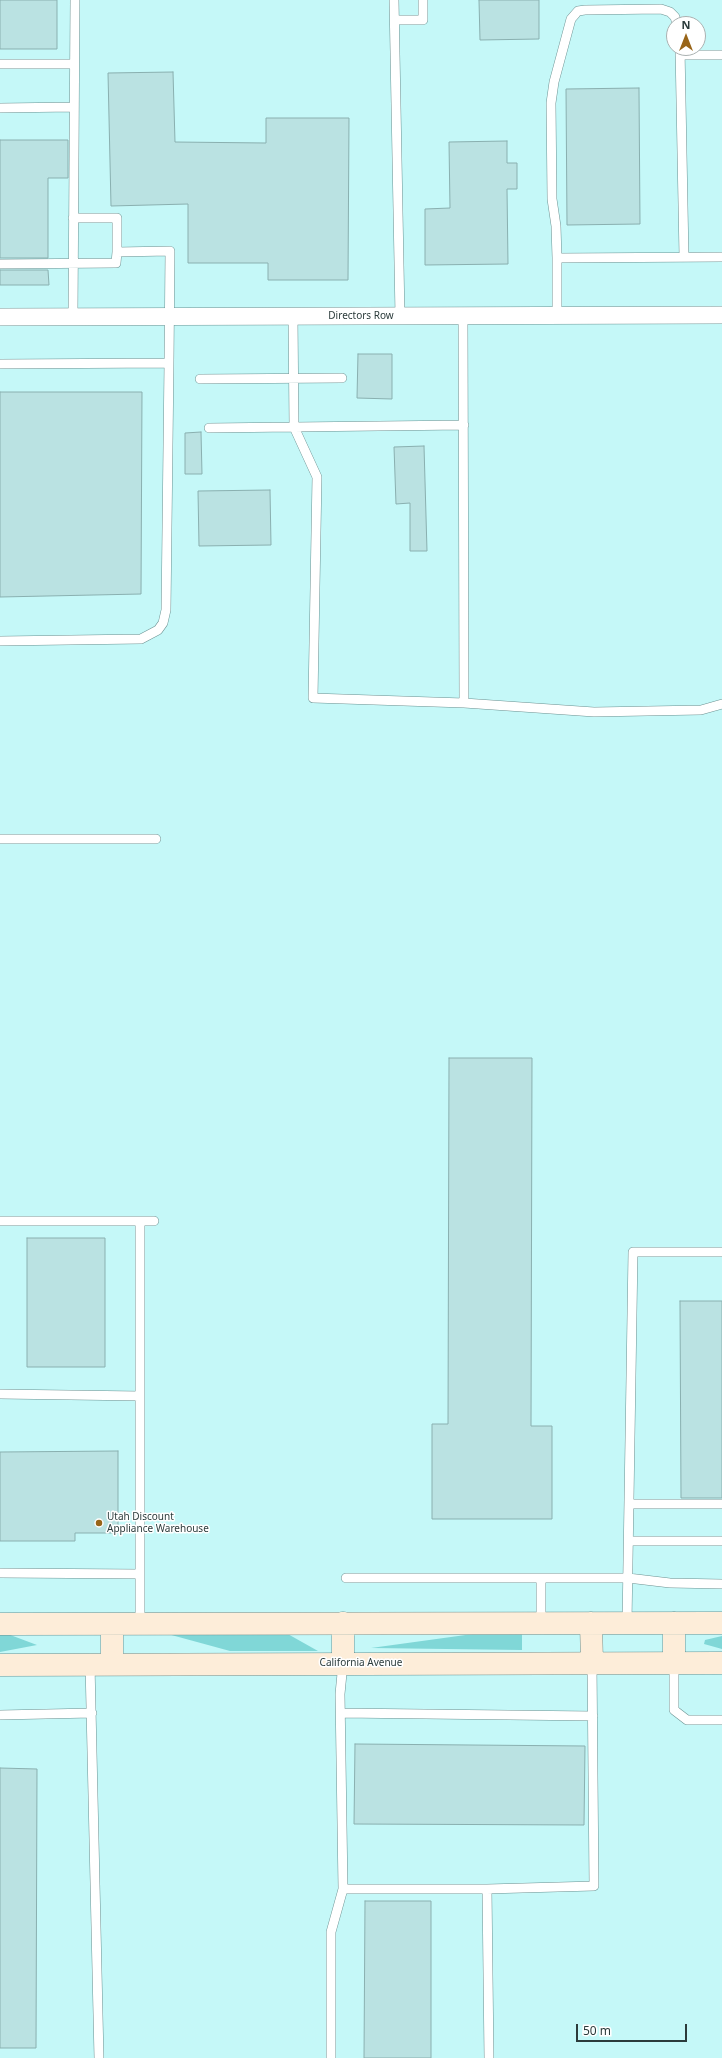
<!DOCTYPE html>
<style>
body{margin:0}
#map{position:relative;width:722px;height:2058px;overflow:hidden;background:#ddfdfd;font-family:"Noto Sans",sans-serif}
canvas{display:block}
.north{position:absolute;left:666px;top:16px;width:40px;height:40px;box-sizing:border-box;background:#fff;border:1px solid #aab1b1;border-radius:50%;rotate:0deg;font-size:11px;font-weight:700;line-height:16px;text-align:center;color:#2b3b3b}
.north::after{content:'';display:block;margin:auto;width:14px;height:18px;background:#986519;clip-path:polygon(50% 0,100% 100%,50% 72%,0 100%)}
.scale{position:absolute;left:576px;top:2024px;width:111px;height:18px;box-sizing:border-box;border:2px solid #2b3b3b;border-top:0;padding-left:5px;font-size:12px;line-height:14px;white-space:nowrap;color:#2b3b3b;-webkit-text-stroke:3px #fff;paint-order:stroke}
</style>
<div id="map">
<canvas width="722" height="2058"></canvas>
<div class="north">N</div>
<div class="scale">50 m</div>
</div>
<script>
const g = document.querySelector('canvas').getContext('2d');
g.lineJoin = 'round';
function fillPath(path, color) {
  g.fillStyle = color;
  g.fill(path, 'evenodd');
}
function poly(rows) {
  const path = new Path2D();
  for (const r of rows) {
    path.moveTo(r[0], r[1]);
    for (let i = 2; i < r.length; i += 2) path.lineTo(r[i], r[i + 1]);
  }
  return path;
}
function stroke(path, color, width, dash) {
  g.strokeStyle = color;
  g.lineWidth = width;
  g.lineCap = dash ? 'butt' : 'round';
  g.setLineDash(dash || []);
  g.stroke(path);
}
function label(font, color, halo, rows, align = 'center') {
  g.font = font + ' "Noto Sans",sans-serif';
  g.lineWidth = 3;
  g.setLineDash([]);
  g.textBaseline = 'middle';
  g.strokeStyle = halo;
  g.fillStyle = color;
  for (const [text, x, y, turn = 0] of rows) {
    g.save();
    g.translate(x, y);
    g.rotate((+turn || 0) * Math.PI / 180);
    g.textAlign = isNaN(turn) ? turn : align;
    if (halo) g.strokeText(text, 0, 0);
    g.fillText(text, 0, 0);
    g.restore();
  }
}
fillPath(poly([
 [0,0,722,0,722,2058,0,2058],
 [674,24,698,24,698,48,674,48]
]), '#c5f8f8');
fillPath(poly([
 [0,1633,5,1633,37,1645,0,1652],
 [164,1633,286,1633,318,1651,230,1651],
 [480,1633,522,1633,522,1650,371,1648],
 [722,1636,722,1649,704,1644,705,1640]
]), '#80d7d7');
const building = poly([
 [0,0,57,0,57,49,0,49,0,0],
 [479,0,539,0,539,39,480,40,479,0],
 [173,72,175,142,266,143,266,118,349,118,348,280,268,280,268,263,188,263,188,204,111,206,108,73,173,72],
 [639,88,640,224,567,225,566,89,639,88],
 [0,140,68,140,68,178,48,178,48,258,0,258,0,140],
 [507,141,507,163,517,163,517,189,507,189,508,264,425,265,425,209,450,208,449,142,507,141],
 [0,270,48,270,49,285,0,285,0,270],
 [358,354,392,354,392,399,357,398,358,354],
 [0,392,142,392,141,594,0,597,0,392],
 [201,432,202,474,185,474,185,433,201,432],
 [424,446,427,551,410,551,410,503,396,504,394,447,424,446],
 [270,490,271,545,199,546,198,491,270,490],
 [449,1058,532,1058,531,1426,552,1426,552,1519,432,1519,432,1424,448,1424,449,1058],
 [27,1238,105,1238,105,1367,27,1367,27,1238],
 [680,1301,722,1301,722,1498,681,1498,680,1301],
 [118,1451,118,1533,75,1533,75,1541,0,1541,0,1452,118,1451],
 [355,1744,585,1746,584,1825,354,1824,355,1744],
 [0,1768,37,1769,36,2048,0,2048,0,1768],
 [365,1901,431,1901,431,2058,364,2058,365,1901]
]);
fillPath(building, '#bae2e2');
stroke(building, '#8ab0b0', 1);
const service = poly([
 [394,0,400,316],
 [395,20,423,20,423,0],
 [680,48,684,257],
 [680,55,722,55],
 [0,64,74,64],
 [0,108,74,107],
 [557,258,556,226,552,199,551,103,554,82,571,19,578,11,585,10,661,9,670,12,675,17,677,24],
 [0,264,116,263,117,252],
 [293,316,294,427,317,477,313,698,464,703],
 [463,316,464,703,594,712,701,710,722,704],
 [557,316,557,258,722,257],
 [73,317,75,0],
 [0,364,169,363,170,251,117,252,117,218,73,218],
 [200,379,342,378],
 [209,428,464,425],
 [0,641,141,639,158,630,163,623,166,610,169,363],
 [0,839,156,839],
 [0,1221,154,1221],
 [0,1394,140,1396],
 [629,1504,722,1504],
 [629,1541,722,1541],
 [0,1573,140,1574],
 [346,1578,628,1578,670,1583,722,1584],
 [140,1623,140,1221],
 [541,1623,541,1578],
 [627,1623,633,1252,722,1252],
 [674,1663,674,1710,687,1720,722,1720],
 [90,1664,99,2058],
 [341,1713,593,1716],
 [0,1715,92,1713],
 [343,1889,487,1889],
 [331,2058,331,1932,343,1889,340,1694,343,1663],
 [489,2058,487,1889,594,1886,592,1663]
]);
const minor = poly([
 [0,317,722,315]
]);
const secondary = poly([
 [591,1623,592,1663],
 [674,1623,674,1663],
 [0,1624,722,1623],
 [112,1624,112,1664],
 [343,1663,343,1623],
 [0,1665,722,1663]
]);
stroke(service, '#6c9292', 10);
stroke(minor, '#6c9292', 18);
stroke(secondary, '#6c9292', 23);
stroke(service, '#fff', 9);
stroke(minor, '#fff', 17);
stroke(secondary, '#fdedd9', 22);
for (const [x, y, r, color] of [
 [99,1523,4,"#986519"]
]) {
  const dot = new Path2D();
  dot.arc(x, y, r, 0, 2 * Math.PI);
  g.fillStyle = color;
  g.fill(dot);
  stroke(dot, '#fff', 1.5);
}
label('10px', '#2b3b3b', '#fff', [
 ["Directors Row",361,316],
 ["California Avenue",361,1663]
]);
label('10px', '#2b3b3b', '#fff', [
 ["Utah Discount",107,1517],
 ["Appliance Warehouse",107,1529]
], 'left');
</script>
